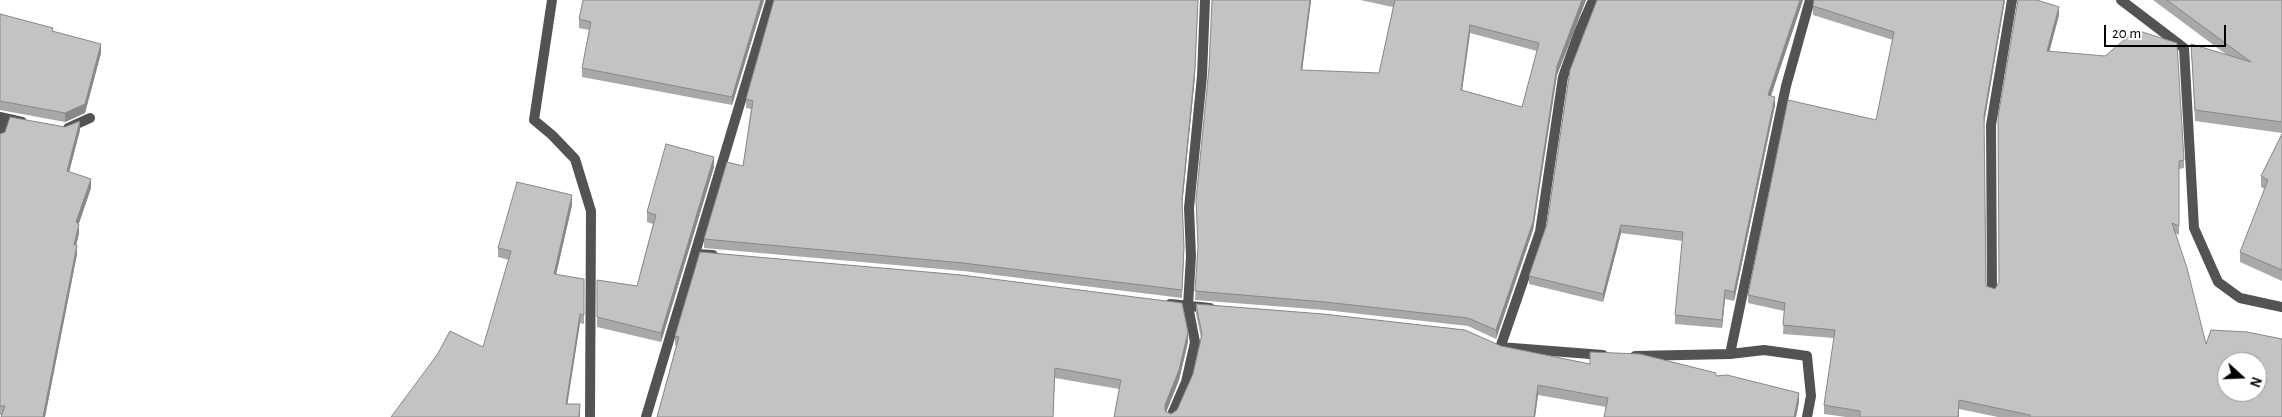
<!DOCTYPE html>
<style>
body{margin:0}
#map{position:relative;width:2282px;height:417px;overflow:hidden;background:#fff;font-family:"Alegreya Sans",sans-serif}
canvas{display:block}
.north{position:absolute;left:2217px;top:352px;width:50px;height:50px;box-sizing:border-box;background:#fff;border:1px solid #999;border-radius:50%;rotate:110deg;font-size:14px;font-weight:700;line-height:20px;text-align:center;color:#000}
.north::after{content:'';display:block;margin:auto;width:18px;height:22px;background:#000;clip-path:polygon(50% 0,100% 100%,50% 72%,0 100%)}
.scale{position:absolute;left:2104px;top:25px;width:122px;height:22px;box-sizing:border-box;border:2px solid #000;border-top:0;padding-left:6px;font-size:15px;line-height:18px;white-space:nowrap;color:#000;-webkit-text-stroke:4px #fff;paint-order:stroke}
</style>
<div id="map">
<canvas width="2282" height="417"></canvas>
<div class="north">N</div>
<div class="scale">20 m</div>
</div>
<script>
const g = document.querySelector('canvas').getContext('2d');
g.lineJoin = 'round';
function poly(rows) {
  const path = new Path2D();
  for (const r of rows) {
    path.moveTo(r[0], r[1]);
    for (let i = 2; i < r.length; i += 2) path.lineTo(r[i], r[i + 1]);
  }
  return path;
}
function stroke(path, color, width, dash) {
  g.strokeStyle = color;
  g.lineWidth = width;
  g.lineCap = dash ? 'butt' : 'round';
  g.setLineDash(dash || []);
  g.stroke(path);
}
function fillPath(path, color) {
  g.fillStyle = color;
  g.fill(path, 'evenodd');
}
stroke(poly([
 [552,0,534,120,552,135,575,159,591,211,590,417],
 [2121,0,2184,48,2194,228,2218,282,2240,298,2282,307],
 [0,117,22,122],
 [68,128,90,118],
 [0,137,5,118],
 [696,254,713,255],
 [1992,291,1991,125,2012,0],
 [1170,304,1210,308],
 [1500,347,1603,355],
 [1500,348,1540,232,1563,77,1579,32,1593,0],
 [1730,354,1786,86,1810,0],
 [1635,356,1730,354,1764,350,1807,356,1811,396,1807,417],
 [646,417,771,0],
 [1171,417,1186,382,1195,342,1188,306,1191,256,1189,208,1202,76,1205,0]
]), '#535353', 10);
fillPath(poly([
 [583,0,764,0,732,105,582,77,582,68,589,30,579,28,579,19],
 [1311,0,1302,71,1379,73,1393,7,1360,0,1586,0,1557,75,1533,230,1496,339,1468,326,1325,310,1195,300,1209,68],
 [1470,33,1537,51,1522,107,1462,90],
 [1803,0,1771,96,1775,105,1734,301,1725,299,1722,328,1675,324,1675,315,1683,241,1621,233,1603,302,1529,284,1529,276,1547,224],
 [1814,0,2005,0,1984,123,1986,286,1995,289,1999,283,1998,117,2059,15,2049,52,2184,160,2184,168,2179,169,2179,235,2175,233,2206,344,2282,417,1998,417,1959,409,1959,417,1846,417,1824,414,1824,405,1834,338,1783,334,1784,311,1748,303,1748,295,1876,120,1893,40,1813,15,1813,6],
 [2153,0,2282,0,2282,133,2195,121,2191,44,2227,55],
 [0,14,53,32,101,53,85,113,65,122,0,110],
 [1195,76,1182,205,1184,256,1182,298,963,271,704,248,704,239,743,166,751,109,746,108,746,99],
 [80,130,69,172,91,188,79,223,79,233,76,245,77,254,45,417,1,417,2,415,0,415,0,134],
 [2282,134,2282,281,2240,262,2240,252,2265,189,2261,187,2261,176],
 [714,167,661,342,597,327,597,280,637,286,653,224,647,222,647,212],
 [572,205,556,275,584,279,584,324,580,323,567,404,580,404,580,417,391,417,483,347,509,260,498,257,498,248],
 [700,252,961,275,1182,303,1188,332,1188,342,1179,380,1166,412,1171,414,1177,410,1193,374,1201,338,1196,314,1196,304,1323,314,1465,330,1501,346,1590,364,1590,352,1640,354,1716,373,1716,376,1727,375,1799,393,1799,402,1796,417,1604,417,1606,407,1538,395,1535,417,1114,417,1119,389,1055,378,1053,417,657,417,676,346,675,345,675,336]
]), '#a8a8a8');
fillPath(poly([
 [761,0,764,0,732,105,732,97],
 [1198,0,1195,76,1182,207,1182,199],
 [1310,0,1311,0,1301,79,1301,70],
 [1582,0,1586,0,1557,75,1533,230,1496,339,1496,330,1557,66],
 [1800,0,1803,0,1768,104,1768,95],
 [2004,0,2005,0,1984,124,1984,116],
 [2059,7,2059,15,2047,60,2047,51],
 [1470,25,1470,33,1461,98,1461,90],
 [101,44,101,53,85,113,65,122,65,113],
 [1775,97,1775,105,1734,301,1734,292],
 [80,121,80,130,67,180,67,171],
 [714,157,714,167,661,342,661,333],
 [91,179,91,188,76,232,76,222],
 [572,195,572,205,554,283,554,274],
 [79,224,79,233,74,254,74,245],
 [1621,225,1621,233,1603,302,1603,294],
 [77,245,77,254,45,417,43,417],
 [1725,290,1725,299,1722,328,1722,320],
 [580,314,580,323,566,413,566,404],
 [1188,332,1188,342,1179,380,1165,415,1165,405],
 [1538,385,1538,395,1535,417,1534,417],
 [1799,393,1799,402,1796,417,1794,417]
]), '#888');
const building = poly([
 [583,0,761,0,732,97,582,68,591,22,579,19,583,0],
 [774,0,1198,0,1195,67,1182,199,1184,247,1182,290,963,263,704,239,727,162,743,166,753,101,746,99,774,0],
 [1212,0,1310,0,1301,70,1379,73,1395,0,1582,0,1557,66,1533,222,1496,330,1468,318,1325,302,1195,291,1198,247,1196,200,1209,68,1212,0],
 [1470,25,1539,43,1522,107,1461,90,1470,25],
 [1597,0,1800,0,1768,95,1775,97,1734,292,1725,290,1722,320,1675,315,1683,232,1621,225,1603,294,1529,276,1547,224,1570,70,1597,0],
 [1814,0,2004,0,1984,116,1986,286,1995,289,1999,282,1998,117,2018,0,2037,0,2059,7,2047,51,2105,56,2136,30,2177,43,2184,160,2179,161,2179,226,2172,223,2187,268,2206,344,2211,330,2247,332,2282,339,2282,417,2030,417,2030,415,1959,400,1958,417,1860,417,1860,411,1824,405,1835,330,1783,325,1785,303,1748,295,1788,100,1876,120,1894,32,1813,6,1814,0],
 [2227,362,2257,362,2257,392,2227,392,2227,362],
 [2167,0,2282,0,2282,122,2195,110,2191,44,2251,62,2167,0],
 [0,14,53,28,52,31,101,44,85,104,65,113,0,101,0,14],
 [10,117,65,127,80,121,67,171,91,179,76,222,79,224,74,245,77,245,43,417,1,417,5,406,0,406,0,134,5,132,10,117],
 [2282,134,2282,270,2240,252,2268,180,2261,176,2282,134],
 [666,144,714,157,661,333,597,317,597,280,637,286,656,215,647,212,666,144],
 [517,182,572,195,554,274,584,279,584,315,580,314,566,404,580,404,579,417,391,417,437,355,450,331,483,347,511,251,498,248,517,182],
 [700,252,961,275,1182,303,1188,332,1179,370,1165,405,1165,411,1171,414,1177,410,1193,374,1202,334,1196,304,1323,314,1465,330,1501,346,1590,364,1590,352,1640,354,1716,373,1716,376,1727,375,1799,393,1794,417,1604,417,1608,398,1538,385,1534,417,1114,417,1121,380,1055,368,1053,417,657,417,679,337,675,336,700,252]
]);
fillPath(building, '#c3c3c3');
stroke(building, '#888', 1);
</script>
